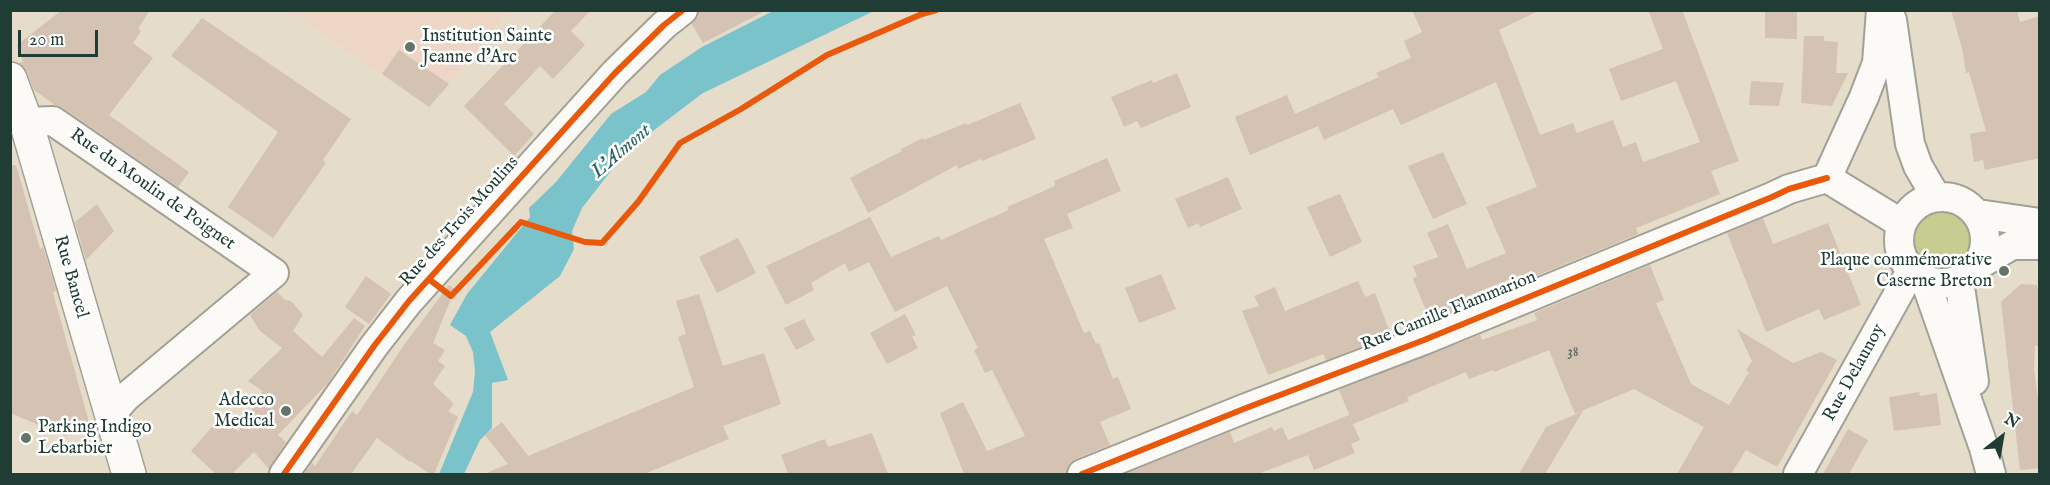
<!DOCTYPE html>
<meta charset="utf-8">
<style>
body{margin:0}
#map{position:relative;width:2050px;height:485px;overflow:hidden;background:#e5dcca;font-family:"IM FELL English",serif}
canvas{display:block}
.frame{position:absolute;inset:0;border:12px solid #1f3d34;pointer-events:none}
.north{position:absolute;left:1972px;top:407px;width:60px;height:60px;-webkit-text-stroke:4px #fff;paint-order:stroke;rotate:31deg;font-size:16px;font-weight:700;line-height:24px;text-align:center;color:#1f3d34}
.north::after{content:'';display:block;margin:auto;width:21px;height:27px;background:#1f3d34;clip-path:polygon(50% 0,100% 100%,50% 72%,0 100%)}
.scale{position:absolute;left:18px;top:30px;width:80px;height:27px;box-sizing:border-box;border:3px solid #1f3d34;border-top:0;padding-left:8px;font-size:18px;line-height:21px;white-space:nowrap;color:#1f3d34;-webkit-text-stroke:4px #fff;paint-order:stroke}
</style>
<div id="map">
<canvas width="2050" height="485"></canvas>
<div class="frame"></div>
<div class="north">N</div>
<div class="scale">20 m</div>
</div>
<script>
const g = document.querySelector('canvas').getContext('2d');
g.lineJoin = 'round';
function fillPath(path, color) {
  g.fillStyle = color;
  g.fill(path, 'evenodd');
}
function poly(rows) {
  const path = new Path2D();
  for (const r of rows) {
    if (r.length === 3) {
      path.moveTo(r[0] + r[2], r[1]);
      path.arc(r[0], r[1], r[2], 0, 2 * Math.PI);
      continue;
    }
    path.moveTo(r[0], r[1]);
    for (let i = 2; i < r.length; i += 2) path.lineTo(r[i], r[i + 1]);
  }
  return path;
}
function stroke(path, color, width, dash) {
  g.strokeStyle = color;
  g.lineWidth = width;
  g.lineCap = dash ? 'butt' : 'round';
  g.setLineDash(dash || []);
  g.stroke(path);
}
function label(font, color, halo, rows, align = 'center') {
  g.font = font + ' "IM FELL English",serif';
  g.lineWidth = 5;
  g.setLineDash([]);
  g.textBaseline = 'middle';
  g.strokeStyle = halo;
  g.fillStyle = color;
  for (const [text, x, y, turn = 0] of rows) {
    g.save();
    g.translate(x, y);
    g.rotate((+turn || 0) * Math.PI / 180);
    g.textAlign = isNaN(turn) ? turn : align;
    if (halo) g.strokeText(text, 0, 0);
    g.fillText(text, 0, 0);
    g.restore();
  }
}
fillPath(poly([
 [290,11,508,11,429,107]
]), '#eed6c6');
fillPath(poly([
 [1942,240,29]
]), '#c7cc90');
fillPath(poly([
 [773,11,874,11,703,93,645,137,614,167,582,208,572,231,574,249,560,276,490,332,508,380,492,383,492,428,480,440,464,474,439,474,473,392,475,371,473,352,466,336,450,325,467,294,530,217,529,208,556,182,611,114,646,92,660,75,702,47]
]), '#7bc3cb');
fillPath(poly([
 [62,10,150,10,138,29,141,31,133,43,153,58,109,115,189,172,178,187,62,107,55,105,34,90,27,72,18,63,23,62,17,45],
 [556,10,591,10,571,31,585,45,553,79,540,66,504,104,534,134,514,156,464,106],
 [699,10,767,10,703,43,692,24,698,17],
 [1412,10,1540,10,1499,30,1540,135,1573,123,1577,133,1613,120,1623,147,1636,142,1643,162,1700,142,1676,81,1621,101,1609,69,1663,49,1648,10,1682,10,1739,161,1711,171,1720,194,1636,228,1638,234,1521,282,1519,275,1465,297,1468,304,1430,320,1413,279,1417,276,1413,266,1438,257,1427,233,1448,224,1467,269,1506,253,1486,207,1537,187,1496,82,1401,125,1393,109,1324,140,1318,126,1250,155,1235,117,1287,95,1295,114,1379,77,1376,73,1411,58,1404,41,1422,32],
 [1765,10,1797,10,1797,39,1765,38],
 [1951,10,2017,10,2020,22,2040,16,2040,158,1985,170,1983,160,1974,162,1970,134,1986,131,1969,72,1966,73,1962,48],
 [202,18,351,119,323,160,326,163,273,238,228,207,278,132,171,56],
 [1804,36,1824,36,1824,41,1838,42,1836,73,1848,73,1832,106,1801,103],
 [399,50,449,84,429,107,382,74],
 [1177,73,1191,107,1141,128,1137,121,1124,127,1111,97,1152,80,1153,83],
 [1751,81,1784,83,1779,106,1749,105],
 [1020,103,1036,139,982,161,981,159,958,169,957,165,868,213,850,178,902,151,901,149,923,138,924,140,966,123,967,125],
 [1443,152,1467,204,1433,219,1408,166],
 [1107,158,1121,191,1067,214,1073,228,1044,239,1084,333,1090,331,1096,344,1099,343,1113,379,1118,377,1131,409,1100,422,1110,445,1075,459,1069,464,1066,474,964,474,940,413,963,402,987,451,1025,436,992,370,985,373,974,350,978,348,947,286,895,312,869,262,849,272,845,263,811,283,814,290,786,305,766,266,870,217,891,257,939,236,941,240,988,219,1009,210,1007,207,1055,186,1054,181],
 [16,165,40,249,43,247,56,290,53,293,91,429,65,436,10,413,10,166],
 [1228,177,1242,209,1200,227,1198,223,1188,228,1175,199],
 [1340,194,1362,242,1330,257,1307,207],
 [97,204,114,231,86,260,75,222],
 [1763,218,1773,244,1828,223,1861,305,1824,320,1819,309,1766,332,1727,233],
 [738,238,756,273,717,293,699,257],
 [1650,265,1664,300,1656,303,1691,384,1729,405,1749,372,1746,370,1752,361,1737,329,1793,363,1821,352,1837,360,1777,467,1746,450,1731,474,1677,474,1704,427,1634,389,1575,414,1549,350,1494,372,1493,370,1469,379,1466,372,1407,397,1409,401,1353,424,1339,390,1480,335,1482,340,1537,320,1534,313],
 [1161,274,1176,309,1139,323,1125,288],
 [366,276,391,294,369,324,345,307],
 [1358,281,1365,297,1375,293,1391,335,1326,360,1323,354,1268,375,1242,311,1259,306,1254,296,1275,287,1285,311],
 [2021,284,2037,285,2037,289,2040,289,2040,346,2035,346,2034,369,2040,414,2040,468,2020,470,2001,302],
 [449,285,455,289,433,343,445,350,438,361,445,366,433,384,454,404,448,411,458,417,434,474,430,474,411,461,410,462,377,438,351,474,304,474,312,463,315,466,352,411,357,415,404,345],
 [277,292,285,300,291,301,303,315,293,331,322,357,354,318,365,326,328,383,278,435,286,442,269,469,254,452,232,474,216,474,191,451,223,414,238,432,263,391,248,381,282,348,259,330,250,315],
 [699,294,723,366,764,353,781,404,723,426,729,439,644,474,484,474,508,464,485,435,502,422,528,456,694,387,678,337,686,334,676,301],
 [905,314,916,335,912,337,918,348,887,364,870,333],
 [804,319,815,340,796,350,784,328],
 [1919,392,1920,396,1937,393,1941,425,1894,431,1889,397],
 [1583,411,1545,474,1519,474,1546,427],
 [1349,415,1360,440,1351,444,1355,453,1314,470,1308,455,1258,474,1125,474,1230,432,1234,443,1272,427,1274,431,1282,427,1288,440],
 [1848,429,1868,440,1849,474,1823,474],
 [872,433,888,474,788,474,781,455,825,439,828,447]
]), '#d4c2b2');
const minor = poly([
 [1881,10,1877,63,1864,97,1827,178,1902,224],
 [1892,20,1910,144,1918,166,1936,197],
 [26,122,53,121,274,273,126,397,111,414],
 [1942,240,43],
 [1978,214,2040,223],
 [1977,266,2012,245,2040,245],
 [1925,280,1984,448,1991,474],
 [1959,280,1974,381],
 [284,474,374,346,409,301,615,73,664,25,683,10],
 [1082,474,1246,408,1424,340,1772,197,1789,189,1827,178],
 [1798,474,1911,271]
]);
const secondary = poly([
 [10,79,26,122,129,474]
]);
stroke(minor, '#a2a196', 32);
stroke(secondary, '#a2a196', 36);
stroke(minor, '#fbfaf7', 28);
stroke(secondary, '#fbfaf7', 33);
stroke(poly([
 [430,280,451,296,521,222,585,242,602,243,638,202,680,143,741,109,827,55,922,14,936,10],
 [284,474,374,346,409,301,615,73,664,25,683,10],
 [1082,474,1246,408,1424,340,1772,197,1789,189,1827,178]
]), '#e8590c', 6);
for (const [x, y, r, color] of [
 [410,47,6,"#647568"],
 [2004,271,6,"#647568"],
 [286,411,6,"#647568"],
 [26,438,6,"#647568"]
]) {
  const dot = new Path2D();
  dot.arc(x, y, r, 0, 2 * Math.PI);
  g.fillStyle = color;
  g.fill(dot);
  stroke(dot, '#fff', 2);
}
label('15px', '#4c5e54', null, [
 ["38",1573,353]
]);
label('18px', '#1f3d34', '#fff', [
 ["Institution Sainte",422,37],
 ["Jeanne d'Arc",422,58],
 ["Plaque commémorative",1992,261,"right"],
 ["Caserne Breton",1992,282,"right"],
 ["Adecco",274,401,"right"],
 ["Medical",274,422,"right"],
 ["Parking Indigo",38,428],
 ["Lebarbier",38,449]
], 'left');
label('18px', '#1f3d34', '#fff', [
 ["Rue du Moulin de Poignet",152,190,35],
 ["Rue des Trois Moulins",460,222,-48],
 ["Rue Bancel",70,277,74],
 ["Rue Camille Flammarion",1449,312,-22],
 ["Rue Delaunoy",1855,373,-61]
]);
label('italic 20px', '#2d6261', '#fff', [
 ["L'Almont",622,152,-41]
]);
</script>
